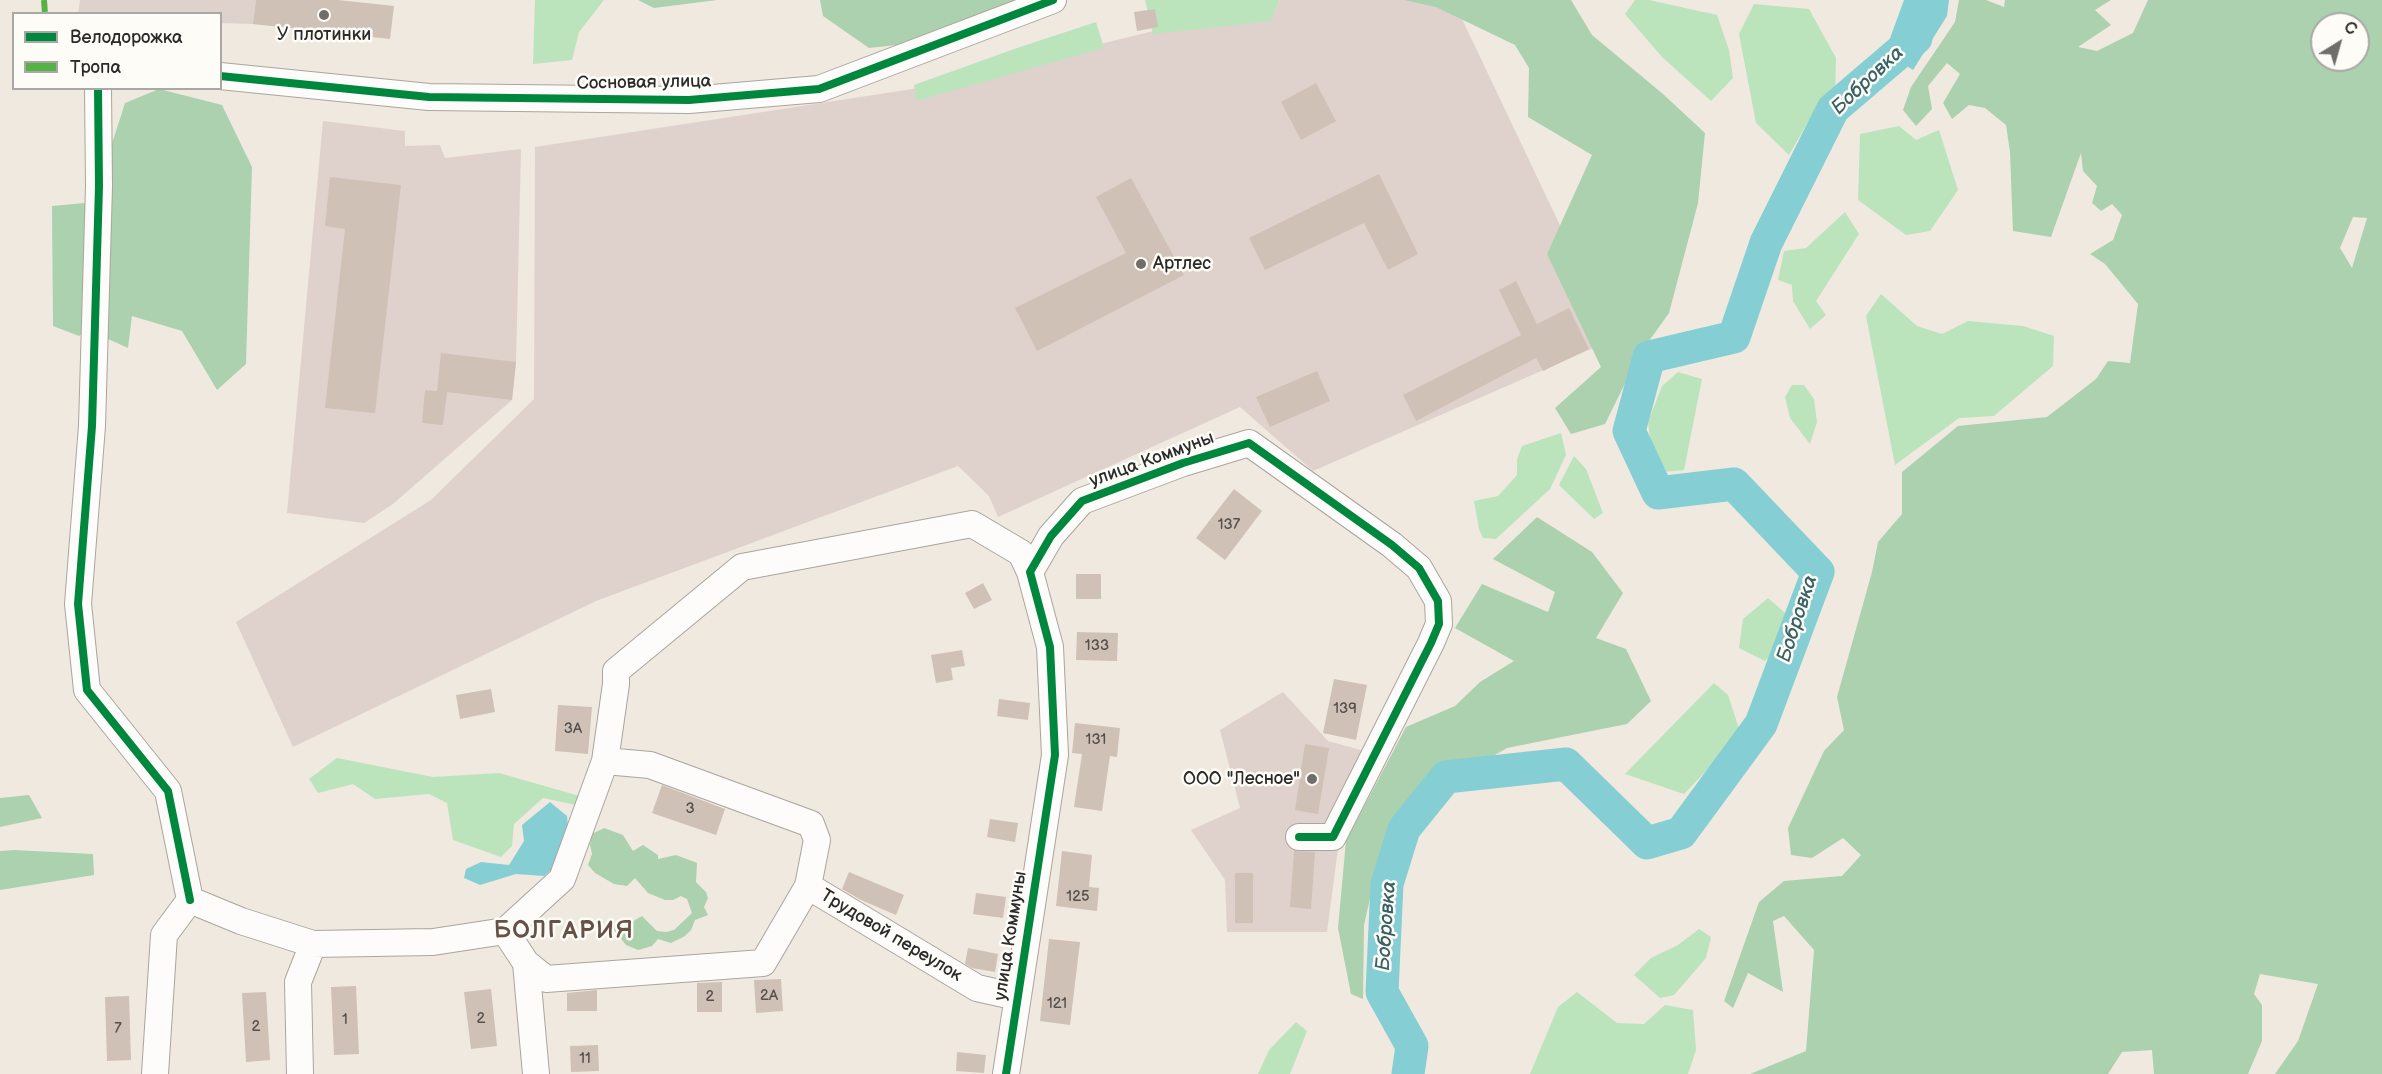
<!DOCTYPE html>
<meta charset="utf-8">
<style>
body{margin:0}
#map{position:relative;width:2382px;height:1074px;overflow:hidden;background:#f0e9df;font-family:"Balsamiq Sans",sans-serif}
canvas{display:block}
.legend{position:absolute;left:12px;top:12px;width:210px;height:78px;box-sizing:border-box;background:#fdfcf7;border:2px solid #a9a8a5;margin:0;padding:8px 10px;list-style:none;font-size:18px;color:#2b2b2b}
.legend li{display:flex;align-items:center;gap:12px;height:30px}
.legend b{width:30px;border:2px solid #a9a8a5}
.north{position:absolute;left:2310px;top:12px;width:60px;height:60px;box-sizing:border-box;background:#fdfcf7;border:2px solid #a9a8a5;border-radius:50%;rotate:37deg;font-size:16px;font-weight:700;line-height:24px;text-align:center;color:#2b2b2b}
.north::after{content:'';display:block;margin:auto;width:21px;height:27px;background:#706e6a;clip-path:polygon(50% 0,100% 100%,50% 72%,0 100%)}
</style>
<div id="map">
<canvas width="2382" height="1074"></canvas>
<ul class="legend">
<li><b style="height:8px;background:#00873e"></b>Велодорожка</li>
<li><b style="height:8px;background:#56b246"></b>Тропа</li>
</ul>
<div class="north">С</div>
</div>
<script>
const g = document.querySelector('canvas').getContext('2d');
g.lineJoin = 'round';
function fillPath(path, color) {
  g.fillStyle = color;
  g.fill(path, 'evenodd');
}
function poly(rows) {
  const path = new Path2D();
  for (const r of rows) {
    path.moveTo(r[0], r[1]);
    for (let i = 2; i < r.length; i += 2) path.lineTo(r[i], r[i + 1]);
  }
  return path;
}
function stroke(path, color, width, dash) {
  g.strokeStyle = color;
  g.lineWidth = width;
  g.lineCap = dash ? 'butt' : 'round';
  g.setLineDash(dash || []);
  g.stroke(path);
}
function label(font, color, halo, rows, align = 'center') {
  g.font = font + ' "Balsamiq Sans",sans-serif';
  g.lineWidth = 5;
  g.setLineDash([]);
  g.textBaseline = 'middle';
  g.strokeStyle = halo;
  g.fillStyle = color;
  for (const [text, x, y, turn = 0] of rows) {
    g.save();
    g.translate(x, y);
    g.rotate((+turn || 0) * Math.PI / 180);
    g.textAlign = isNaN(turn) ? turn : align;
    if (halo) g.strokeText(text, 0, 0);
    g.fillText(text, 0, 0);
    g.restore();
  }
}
fillPath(poly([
 [80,0,256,0,253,24,221,23,220,14,78,14],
 [1281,0,1453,0,1614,339,1313,471,1240,407,998,517,989,496,958,466,596,601,293,747,236,622,431,500,534,399,535,147,919,88],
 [323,121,405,131,405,146,440,145,445,158,521,149,516,362,512,400,393,504,364,523,287,513],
 [1283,692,1328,741,1382,756,1339,841,1327,932,1227,932,1225,880,1191,830,1240,808,1220,730]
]), '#dfd2cc');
fillPath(poly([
 [535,0,604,0,579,32,572,60,533,64],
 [1145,0,1279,0,1271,21,1153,34],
 [1635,0,1649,0,1717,15,1729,50,1733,78,1711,101,1662,57,1625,14],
 [1754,4,1809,9,1836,58,1835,97,1808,122,1789,155,1756,123,1739,34],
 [1096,22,1104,48,916,101,914,85,1017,48],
 [1899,126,1916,140,1939,130,1958,190,1930,231,1906,235,1858,200,1860,134],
 [1845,212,1859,234,1816,301,1826,315,1810,329,1793,301,1792,285,1778,280,1784,251,1806,248],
 [1881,294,1917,326,1942,334,1968,321,2023,326,2054,336,2053,366,1994,416,1959,418,1895,465,1866,316],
 [1678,372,1702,379,1684,470,1664,472,1652,454,1648,422,1662,386],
 [1792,385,1804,385,1814,399,1817,422,1810,444,1790,418,1785,397],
 [1561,433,1566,455,1550,489,1496,539,1483,538,1479,529,1474,501,1498,496,1517,475,1517,459,1522,446],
 [1574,456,1586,469,1603,513,1594,519,1559,485],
 [1768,598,1791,618,1782,646,1765,661,1739,648,1743,619],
 [1714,683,1728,695,1741,735,1684,794,1625,774],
 [337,758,433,777,499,773,590,799,581,806,543,798,514,824,512,846,501,857,453,840,447,803,429,794,375,799,353,784,318,793,309,779],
 [1699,929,1711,937,1706,958,1674,995,1660,998,1634,975,1651,958,1678,945],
 [1577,992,1617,1023,1644,1024,1665,1005,1693,1010,1696,1050,1688,1074,1530,1074,1558,1007],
 [1296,1022,1307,1031,1290,1074,1258,1074,1269,1050]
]), '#bbe4bc');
fillPath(poly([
 [638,0,717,0,654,8],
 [820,0,1017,0,906,44,869,48,823,16],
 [1404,0,1571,0,1592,35,1663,94,1705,133,1698,203,1669,313,1639,355,1605,424,1571,434,1555,408,1601,367,1547,254,1592,155,1528,117,1529,68,1515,45,1436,7],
 [1959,0,1986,0,2004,7,2005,0,2111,0,2095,10,2111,25,2078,47,2097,51,2133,33,2148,0,2382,0,2382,1074,2275,1074,2298,1041,2318,984,2260,974,2254,994,2262,1005,2262,1041,2248,1074,2154,1074,2152,1050,2122,1052,2108,1074,1750,1074,1806,1051,1814,950,1784,916,1773,921,1783,992,1748,973,1733,1008,1724,1001,1759,902,1784,881,1842,876,1861,855,1843,838,1812,858,1791,855,1788,828,1824,751,1844,730,1837,697,1872,572,1878,542,1902,514,1902,472,1958,426,2047,417,2096,379,2108,361,2130,363,2138,304,2105,264,2090,254,2113,240,2122,215,2112,204,2101,211,2092,203,2097,186,2083,171,2081,153,2051,237,2013,231,2010,152,2006,125,1985,108,1969,105,1952,119,1943,103,1960,74,1947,63,1928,86,1932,109,1916,126,1903,110,1911,87,1955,22],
 [2322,24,2358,24,2358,60,2322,60],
 [2353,217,2367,218,2352,268,2340,248],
 [159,89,222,105,252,167,246,364,217,390,182,331,132,316,128,348,106,338,109,153,125,103],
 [85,203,86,330,79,336,53,326,52,206],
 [1537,517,1592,552,1623,593,1596,638,1626,649,1651,701,1627,724,1507,748,1481,763,1441,764,1402,817,1377,867,1364,925,1363,999,1351,994,1338,928,1346,841,1406,727,1455,706,1480,682,1514,661,1455,628,1482,584,1548,612,1555,592,1493,559],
 [29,795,42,818,0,827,0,798],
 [604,828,623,835,633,851,643,845,658,855,658,859,676,855,697,863,696,882,706,892,708,898,704,907,708,915,695,920,691,930,685,936,671,943,658,939,652,946,638,950,626,945,613,929,619,920,623,927,642,916,657,931,666,932,674,930,692,913,687,899,681,896,673,900,665,900,648,893,635,878,627,886,614,884,595,873,588,865,592,854,590,845,592,834],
 [14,850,93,854,94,875,0,890,0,851]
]), '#acd1ae');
fillPath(poly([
 [1904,0,1949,0,1947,16,1913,70,1885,52],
 [550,802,567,816,569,838,566,857,544,876,516,874,480,885,464,878,466,869,481,862,509,865,524,841,522,825]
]), '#85cfd4');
stroke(poly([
 [1408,1074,1412,1046,1382,992,1387,884,1404,829,1446,777,1566,764,1647,843,1681,833,1761,724,1818,572,1734,484,1658,493,1629,431,1649,357,1734,337,1766,243,1833,109,1916,38,1921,0]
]), '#85cfd4', 33);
fillPath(poly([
 [256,0,338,0,394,6,390,39,253,24],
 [1155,9,1158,27,1137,31,1134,12],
 [1316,83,1336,121,1301,140,1281,102],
 [1379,174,1418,254,1388,270,1364,223,1265,270,1249,238],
 [330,177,401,185,375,413,325,408,345,229,325,226],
 [1131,178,1184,275,1037,351,1015,308,1126,253,1096,197],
 [1516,281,1537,324,1569,308,1589,349,1543,371,1536,358,1416,421,1403,395,1521,335,1499,290],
 [441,353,516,362,512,400,447,392,443,425,422,423,425,390,437,391],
 [1317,371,1330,401,1270,427,1256,397],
 [1234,489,1262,511,1225,560,1196,538],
 [1076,574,1101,574,1101,599,1076,599],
 [983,583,992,600,974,609,965,593],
 [1077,632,1118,633,1117,661,1076,660],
 [962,650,965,666,951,668,953,680,936,683,931,655],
 [1334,679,1367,685,1356,740,1323,733],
 [491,689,495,712,460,719,456,695],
 [999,699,1030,703,1028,720,997,716],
 [558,705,592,707,588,754,555,751],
 [1075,723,1120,728,1117,757,1110,756,1102,811,1074,807,1082,754,1072,753],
 [1305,744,1329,748,1318,814,1295,810],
 [662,785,725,809,716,835,652,813],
 [990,819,1018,823,1015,842,987,837],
 [1062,851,1092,855,1089,887,1099,888,1097,911,1056,906],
 [1294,851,1315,852,1311,909,1290,907],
 [849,872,904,895,896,915,861,900,842,889],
 [1235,873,1253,873,1253,923,1235,923],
 [976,893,1006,897,1003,918,973,914],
 [1049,939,1080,942,1070,1025,1040,1021],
 [968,948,998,954,995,972,972,968,965,964],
 [781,979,783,1011,756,1013,754,980],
 [722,982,722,1012,697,1012,697,983],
 [356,986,359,1054,334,1055,331,987],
 [491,989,497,1046,471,1049,464,992],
 [597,990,597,1011,567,1011,567,993],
 [266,992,270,1060,246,1062,242,993],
 [129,996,131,1060,107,1061,105,997],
 [598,1045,599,1071,571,1072,570,1046],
 [957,1052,986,1055,984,1073,956,1071]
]), '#d0c1b6');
const minor = poly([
 [220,76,429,97,689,100,819,89,1053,0],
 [98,88,99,186,92,426,78,604,87,690,168,791,190,900],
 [605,761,616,684,616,671,742,567,972,524,1021,553,1030,572],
 [190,900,241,921,313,944,433,942,505,931,562,879,605,761,650,765,811,824,817,840,808,886],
 [505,931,526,963,536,1074],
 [526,963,546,979,763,963,808,886,977,988,1017,997],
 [155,1074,164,935,190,900],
 [300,1074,298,982,313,944],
 [1006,1074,1055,755,1050,647,1030,572,1051,536,1082,501,1183,463,1249,443,1392,545,1419,568,1438,601,1439,624,1431,643,1333,837,1299,837]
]);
stroke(minor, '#a9a59f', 28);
stroke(minor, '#fdfcfa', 26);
stroke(poly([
 [44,0,45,14]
]), '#56b246', 6, [12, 6]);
stroke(poly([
 [220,76,429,97,689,100,819,89,1053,0],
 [98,88,99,186,92,426,78,604,87,690,168,791,190,900],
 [1006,1074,1055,755,1050,647,1030,572,1051,536,1082,501,1183,463,1249,443,1392,545,1419,568,1438,601,1439,624,1431,643,1333,837,1299,837]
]), '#00873e', 8);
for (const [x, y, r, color] of [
 [324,15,6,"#706e6a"],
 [1141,264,6,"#706e6a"],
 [1312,779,6,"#706e6a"]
]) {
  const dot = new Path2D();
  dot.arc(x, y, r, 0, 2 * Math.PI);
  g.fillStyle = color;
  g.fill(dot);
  stroke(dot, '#fdfcf7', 2);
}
label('15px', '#54504e', null, [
 ["137",1229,525],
 ["133",1097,646],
 ["139",1345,709],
 ["3А",573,729],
 ["131",1096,740],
 ["3",690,809],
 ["125",1078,897],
 ["2А",769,996],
 ["2",710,997],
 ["121",1057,1004],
 ["2",481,1019],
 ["1",345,1020],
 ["2",256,1027],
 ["7",118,1029],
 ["11",585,1059]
]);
label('18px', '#2b2b2b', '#fdfcf7', [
 ["У плотинки",324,35],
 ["Артлес",1153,264,"left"],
 ["ООО \"Лесное\"",1300,779,"right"]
]);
label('18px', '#2b2b2b', '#fdfcf7', [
 ["Сосновая улица",644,83,-1],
 ["улица Коммуны",1152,460,-20],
 ["Трудовой переулок",891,936,31],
 ["улица Коммуны",1011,936,-81]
]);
label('italic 20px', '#3a6164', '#fdfcf7', [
 ["Бобровка",1868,81,-43],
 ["Бобровка",1798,619,-72],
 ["Бобровка",1387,926,-86]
]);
g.letterSpacing = '1.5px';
label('bold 24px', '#665146', '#fdfcf7', [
 ["БОЛГАРИЯ",564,932]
]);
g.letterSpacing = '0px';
</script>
